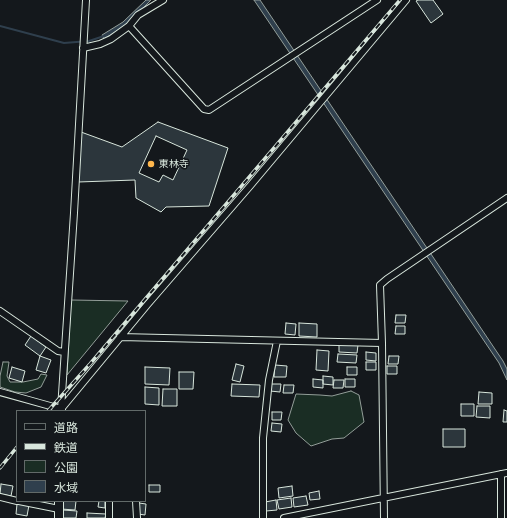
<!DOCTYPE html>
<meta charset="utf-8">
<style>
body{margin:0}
#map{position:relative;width:507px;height:518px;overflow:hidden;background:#14181c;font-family:Roboto,"Noto Sans JP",sans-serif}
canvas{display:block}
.legend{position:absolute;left:16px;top:410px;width:130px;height:92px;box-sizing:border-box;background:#14181c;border:1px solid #626a69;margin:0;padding:5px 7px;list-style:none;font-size:12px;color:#d8e6dc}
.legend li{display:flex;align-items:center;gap:8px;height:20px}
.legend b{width:20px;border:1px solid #626a69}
</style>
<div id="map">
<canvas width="507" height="518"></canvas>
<ul class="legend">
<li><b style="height:5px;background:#14181c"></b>道路</li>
<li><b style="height:5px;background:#d8e6dc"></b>鉄道</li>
<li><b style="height:11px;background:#1a2d24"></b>公園</li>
<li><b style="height:11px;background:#2f3f4d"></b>水域</li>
</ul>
</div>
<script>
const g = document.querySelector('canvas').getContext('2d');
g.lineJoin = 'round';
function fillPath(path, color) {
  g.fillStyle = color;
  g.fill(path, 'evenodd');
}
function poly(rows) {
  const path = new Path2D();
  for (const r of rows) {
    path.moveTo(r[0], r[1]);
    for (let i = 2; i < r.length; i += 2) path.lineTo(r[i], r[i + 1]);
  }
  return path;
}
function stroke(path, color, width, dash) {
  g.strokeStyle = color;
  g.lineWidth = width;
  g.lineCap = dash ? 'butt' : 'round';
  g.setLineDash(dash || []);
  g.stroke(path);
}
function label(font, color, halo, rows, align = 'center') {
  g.font = font + ' Roboto,"Noto Sans JP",sans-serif';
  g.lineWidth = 3;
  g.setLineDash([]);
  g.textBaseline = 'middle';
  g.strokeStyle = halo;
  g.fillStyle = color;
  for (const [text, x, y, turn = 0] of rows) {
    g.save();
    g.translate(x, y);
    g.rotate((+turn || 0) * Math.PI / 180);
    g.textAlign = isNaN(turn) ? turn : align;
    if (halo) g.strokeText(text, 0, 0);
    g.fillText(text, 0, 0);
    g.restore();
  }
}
const green = poly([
 [71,300,128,301,67,375,71,300],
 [3,362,9,362,7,376,10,382,23,382,38,379,41,374,47,375,41,387,26,393,15,392,0,387,0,376,3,362],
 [351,391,359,395,364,422,344,438,332,439,311,446,296,433,288,420,296,394,320,395,332,396,351,391]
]);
fillPath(green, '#1a2d24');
stroke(green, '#939e99', 1);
const water = poly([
 [146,0,151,0,126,25,104,39,102,35,123,22,146,0],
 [254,0,260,0,503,361,507,369,507,380,499,363,254,0]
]);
fillPath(water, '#2f3f4d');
stroke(water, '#939e99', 1);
stroke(poly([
 [0,26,64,43,89,41,104,36]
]), '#2f3f4d', 2);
const building = poly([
 [418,0,433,0,443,14,431,23,416,1,418,0],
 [158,122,228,148,209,206,166,207,161,212,136,198,135,180,78,182,81,132,122,147,158,122],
 [156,136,187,150,173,180,163,175,159,182,139,173,156,136],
 [396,315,406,315,405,323,395,323,396,315],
 [286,323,296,324,295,335,285,334,286,323],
 [299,323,317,324,317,337,299,336,299,323],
 [396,326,405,326,405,334,395,334,396,326],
 [31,336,46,347,40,356,25,345,31,336],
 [339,344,358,345,357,353,339,352,339,344],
 [317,350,329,351,328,371,316,370,317,350],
 [366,352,376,353,376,361,366,360,366,352],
 [338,354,357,355,356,363,337,362,338,354],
 [40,356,51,360,46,373,36,370,40,356],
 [389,356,399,356,398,364,388,364,389,356],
 [366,362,376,362,376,370,366,370,366,362],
 [236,364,244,366,240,382,232,380,236,364],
 [275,365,287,366,286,377,274,377,275,365],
 [387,366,397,366,397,374,387,374,387,366],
 [12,367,25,371,22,382,9,378,12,367],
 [145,367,170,368,169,385,145,384,145,367],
 [347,367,357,367,357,375,347,375,347,367],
 [179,372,194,372,193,389,179,389,179,372],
 [323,376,333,377,333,385,323,384,323,376],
 [313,379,323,380,323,388,313,387,313,379],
 [345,379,355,379,355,387,345,387,345,379],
 [334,380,344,380,343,388,333,388,334,380],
 [232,384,260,385,259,397,231,396,232,384],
 [271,384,281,384,280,392,270,391,271,384],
 [284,385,294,385,293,393,283,393,284,385],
 [145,387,159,388,159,405,145,404,145,387],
 [163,389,177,389,177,406,162,406,163,389],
 [479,392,492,393,492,404,478,404,479,392],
 [461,404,474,404,474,416,461,416,461,404],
 [477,406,490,406,490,418,476,417,477,406],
 [504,410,507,411,507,422,503,422,504,410],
 [272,412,282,412,281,420,272,420,272,412],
 [272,423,282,424,281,432,271,431,272,423],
 [443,429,465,429,465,447,443,447,443,429],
 [1,484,13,486,11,496,0,494,1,484],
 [149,485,160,485,160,492,149,492,149,485],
 [292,486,293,496,279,498,278,488,292,486],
 [319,491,320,499,310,500,309,493,319,491],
 [306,496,308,505,294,507,293,498,306,496],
 [291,498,292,507,279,509,277,500,291,498],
 [276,500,277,510,266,511,265,502,276,500],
 [62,501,76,501,75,510,61,509,62,501],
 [99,501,105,501,105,508,98,507,99,501],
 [139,503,146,504,145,515,138,514,139,503],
 [17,504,29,505,27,516,16,514,17,504],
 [63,510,77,511,76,518,62,518,63,510],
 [87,513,106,514,105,518,87,518,87,513]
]);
fillPath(building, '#2c363c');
stroke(building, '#d8e6dc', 1);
const minor = poly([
 [129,26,204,109,209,110,377,0],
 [83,48,100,44,111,39,129,26,138,15,163,0],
 [0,311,58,351,64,352],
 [120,337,382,343],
 [0,392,61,409],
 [61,409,147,305,250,186,406,0],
 [61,409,74,213,86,0],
 [501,474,501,518],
 [0,497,17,501],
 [19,501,59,509],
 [136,501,137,518],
 [109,518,109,501],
 [263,518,263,438,269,380,277,341],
 [284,518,507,473],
 [384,518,382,343,380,285,387,279,507,198]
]);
const tertiary = poly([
 [61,411,61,409],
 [59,518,59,501]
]);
stroke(minor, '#d8e6dc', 8);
stroke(tertiary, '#d8e6dc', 10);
stroke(minor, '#14181c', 6);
stroke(tertiary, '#14181c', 8);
const rail = poly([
 [48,411,90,364,400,0],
 [0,468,17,447]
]);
stroke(rail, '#d8e6dc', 3.5);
stroke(rail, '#14181c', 2, [6]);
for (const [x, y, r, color] of [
 [151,164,4,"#ffb74d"]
]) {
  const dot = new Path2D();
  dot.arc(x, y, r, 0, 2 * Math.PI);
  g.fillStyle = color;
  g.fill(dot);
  stroke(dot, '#14181c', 1.5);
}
label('10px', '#d8e6dc', '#14181c', [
 ["東林寺",159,164]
], 'left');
</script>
